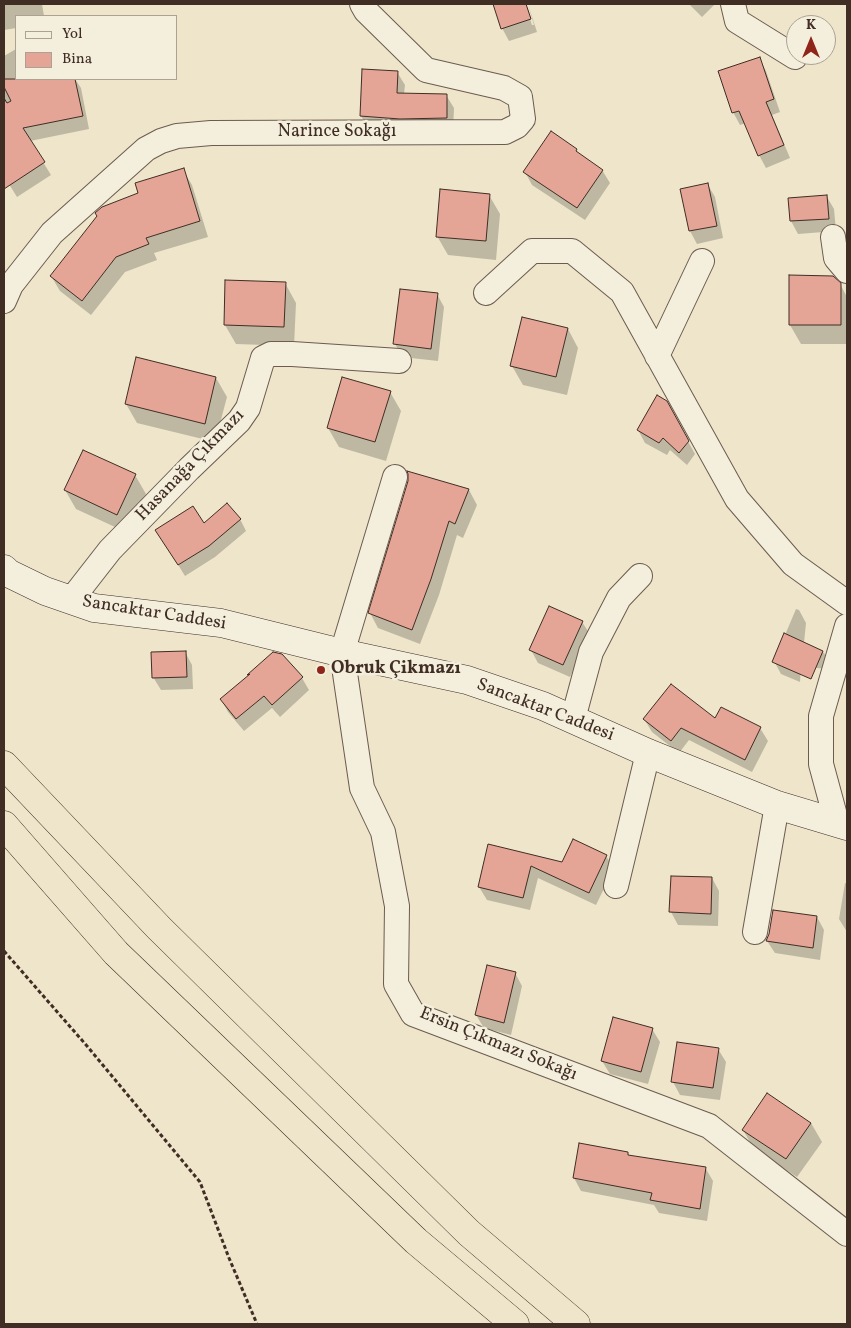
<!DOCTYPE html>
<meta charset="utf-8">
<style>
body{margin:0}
#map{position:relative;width:851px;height:1328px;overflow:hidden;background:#eee5cb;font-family:Vollkorn,serif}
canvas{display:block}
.frame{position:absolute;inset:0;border:5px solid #402d24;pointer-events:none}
.legend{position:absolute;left:15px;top:15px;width:162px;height:65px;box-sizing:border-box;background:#f4eedd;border:1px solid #aca193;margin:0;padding:6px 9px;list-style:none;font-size:15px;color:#402d24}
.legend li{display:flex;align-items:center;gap:10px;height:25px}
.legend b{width:25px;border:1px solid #aca193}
.north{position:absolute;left:786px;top:15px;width:50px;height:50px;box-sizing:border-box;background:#f4eedd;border:1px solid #aca193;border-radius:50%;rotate:0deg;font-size:14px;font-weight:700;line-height:20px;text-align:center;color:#402d24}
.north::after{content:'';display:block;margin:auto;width:18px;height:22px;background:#8f2418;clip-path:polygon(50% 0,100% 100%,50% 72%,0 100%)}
</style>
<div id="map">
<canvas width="851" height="1328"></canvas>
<div class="frame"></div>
<ul class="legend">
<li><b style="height:6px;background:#f4eedd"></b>Yol</li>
<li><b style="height:14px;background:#e4a496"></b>Bina</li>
</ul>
<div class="north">K</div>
</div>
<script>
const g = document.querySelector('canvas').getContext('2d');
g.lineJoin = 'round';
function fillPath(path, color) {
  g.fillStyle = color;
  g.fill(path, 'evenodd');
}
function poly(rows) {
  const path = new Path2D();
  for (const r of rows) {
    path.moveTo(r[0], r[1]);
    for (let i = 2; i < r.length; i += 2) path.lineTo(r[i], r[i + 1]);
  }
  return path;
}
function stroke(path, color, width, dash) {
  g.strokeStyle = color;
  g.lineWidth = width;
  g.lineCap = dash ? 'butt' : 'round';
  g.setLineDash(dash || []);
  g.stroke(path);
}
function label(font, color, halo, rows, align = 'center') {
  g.font = font + ' Vollkorn,serif';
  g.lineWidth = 5;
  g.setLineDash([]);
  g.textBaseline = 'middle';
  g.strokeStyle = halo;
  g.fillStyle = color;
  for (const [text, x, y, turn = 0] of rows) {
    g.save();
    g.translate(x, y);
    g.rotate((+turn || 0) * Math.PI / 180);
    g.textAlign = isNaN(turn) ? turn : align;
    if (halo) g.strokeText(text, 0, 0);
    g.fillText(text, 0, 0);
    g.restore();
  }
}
fillPath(poly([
 [4,4,42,4,44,16,16,16,16,28,4,30],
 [494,4,525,4,532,25,534,25,528,4,537,32,509,41,502,28],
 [689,4,715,4,702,17],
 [16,49,16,79,35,79,37,83,57,79,75,79,81,88,89,129,30,141,51,175,17,197,4,176,4,56],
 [759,58,766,71,780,112,772,115,790,158,766,168,759,155,746,123,740,125,733,112],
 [397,72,405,85,404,94,446,95,454,108,453,131,368,128,361,116],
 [576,149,579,155,602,170,610,183,585,220,532,185,525,172],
 [183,170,192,185,208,237,154,253,157,260,125,272,91,315,60,291,51,276,139,194],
 [708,185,715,197,723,238,697,244,690,231],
 [489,195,500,214,496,260,448,255,437,236],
 [827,197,834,209,836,231,798,234,791,221],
 [285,283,296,303,294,346,236,344,225,325],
 [840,284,847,297,847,344,801,344,790,325],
 [437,294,444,307,438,361,402,357,395,344],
 [568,329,578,348,567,395,523,385,512,366],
 [216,378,227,397,215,442,137,423,126,404],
 [390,392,401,411,386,461,339,447,328,428],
 [666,402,695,454,687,465,670,450,667,455,645,443,638,430],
 [135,475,146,494,128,533,76,509,65,490],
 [469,490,477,505,463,538,457,535,439,595,420,644,378,628,370,613],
 [240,519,246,531,215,557,185,576,164,542,203,524],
 [796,609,799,610,806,623,804,643,824,653,832,665,831,669,801,667,800,682,781,674,774,661],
 [582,622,590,634,570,677,538,663,531,650],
 [185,652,192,665,193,689,161,690,153,677],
 [273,653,302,678,309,690,280,717,272,708,244,731,228,712,221,699,250,676,249,675],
 [722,709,760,728,768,741,752,772,689,740,679,753,652,732,644,719,716,720],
 [489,846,562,863,606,856,614,868,596,905,538,878,530,910,487,900,479,887],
 [672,877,712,878,719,891,718,926,678,925,671,912],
 [845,883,847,884,847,932,839,919],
 [817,917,824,930,820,960,775,953,767,941],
 [515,973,522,986,511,1035,484,1028,476,1015],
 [652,1029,660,1042,648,1084,610,1074,602,1061],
 [718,1049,726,1062,720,1100,680,1095,673,1082],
 [811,1123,822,1142,797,1177,754,1149,743,1130],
 [628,1154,629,1156,706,1169,713,1181,707,1221,659,1213,654,1205,581,1191,574,1178]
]), '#0003');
const building = poly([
 [493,4,526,4,531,19,501,29,493,4],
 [760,57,774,99,766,102,784,145,758,156,739,111,732,113,718,71,760,57],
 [362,69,398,71,397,93,447,94,447,118,400,119,360,116,362,69],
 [4,79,75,79,83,116,23,128,45,162,4,189,4,98,7,103,11,101,4,87,4,79],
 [551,131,577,149,576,151,603,170,577,208,523,172,551,131],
 [184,168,200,221,146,238,149,244,116,257,82,301,50,276,97,216,95,213,102,207,138,193,135,183,184,168],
 [708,183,717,226,689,231,680,189,708,183],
 [440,189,490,194,486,241,436,237,440,189],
 [827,195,829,219,790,221,788,198,827,195],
 [789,275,833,276,841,283,841,325,789,325,789,275],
 [225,280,286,282,284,327,224,325,225,280],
 [400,289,438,293,431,349,393,344,400,289],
 [522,317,568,328,556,377,510,366,522,317],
 [136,357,216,377,205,424,125,404,136,357],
 [342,377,391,391,375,442,327,428,342,377],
 [657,395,667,401,689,441,679,453,663,438,659,443,637,430,657,395],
 [83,450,136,474,117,515,64,490,83,450],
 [407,471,469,489,455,524,449,521,431,579,412,630,368,613,408,481,408,474,407,471],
 [227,503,241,519,209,546,178,565,155,530,193,506,204,523,227,503],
 [549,606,583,621,563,665,529,650,549,606],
 [784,633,823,651,811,679,772,662,784,633],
 [186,651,187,677,152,678,151,652,186,651],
 [273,652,282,654,303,677,272,705,264,696,236,719,220,699,250,674,247,675,273,652],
 [671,684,715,718,721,707,761,727,745,760,681,728,671,741,643,719,671,684],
 [573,839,607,855,589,893,531,866,523,898,478,887,488,844,562,862,573,839],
 [671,876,712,877,711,914,669,912,671,876],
 [773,910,817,916,813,948,766,941,769,934,773,910],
 [487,965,516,972,504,1023,475,1015,487,965],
 [613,1017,653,1028,641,1072,601,1061,613,1017],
 [677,1042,719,1048,713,1088,671,1082,677,1042],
 [767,1093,811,1123,786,1159,742,1130,767,1093],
 [579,1143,628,1152,628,1155,706,1167,700,1209,650,1200,652,1193,573,1178,579,1143]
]);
fillPath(building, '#e4a496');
stroke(building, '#402d24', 1);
const street = poly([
 [733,4,737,21,795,57],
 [833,237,836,258,847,271],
 [486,293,532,251,572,251,622,292,737,499,793,564,847,603],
 [4,301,11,285,52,233,146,149,161,141,177,136,211,133,505,132,517,126,523,119,520,97,504,88,426,70,366,11,362,4],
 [657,356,702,261],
 [395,477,342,653,362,788,383,832,397,906,396,984,413,1014,709,1126,847,1234],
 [71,600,110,550,189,469,239,421,248,408,263,358,271,354,292,354,399,361],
 [573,719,591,652,619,598,640,576],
 [837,823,821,764,821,716,847,626],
 [616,886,648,753],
 [755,932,777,805]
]);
const secondary = poly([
 [4,569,8,573,45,591,94,608,221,623,342,653,467,680,543,706,648,753,777,805,847,826]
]);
const highway = poly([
 [4,765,159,928,469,1233,576,1324],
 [4,825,116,953,416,1241,515,1324]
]);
stroke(street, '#6c5b4e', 26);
stroke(secondary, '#402d24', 29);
stroke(highway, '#402d24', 29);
stroke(poly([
 [4,951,87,1046,200,1182,229,1258,257,1324]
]), '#402d24', 3, [4, 2.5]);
stroke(street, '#f4eedd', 24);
stroke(secondary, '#f4eedd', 28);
stroke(highway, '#eee5cb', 28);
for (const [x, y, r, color] of [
 [321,670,5,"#8f2418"]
]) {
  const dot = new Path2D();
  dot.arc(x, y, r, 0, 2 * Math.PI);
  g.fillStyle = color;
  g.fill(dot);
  stroke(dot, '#f4eedd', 2);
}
label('18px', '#402d24', '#f4eedd', [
 ["Narince Sokağı",337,133],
 ["Hasanağa Çıkmazı",191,466,-46],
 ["Sancaktar Caddesi",154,614,9],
 ["Sancaktar Caddesi",545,711,21],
 ["Ersin Çıkmazı Sokağı",498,1045,22]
]);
label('bold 18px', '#402d24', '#f4eedd', [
 ["Obruk Çikmazı",331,670]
], 'left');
</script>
